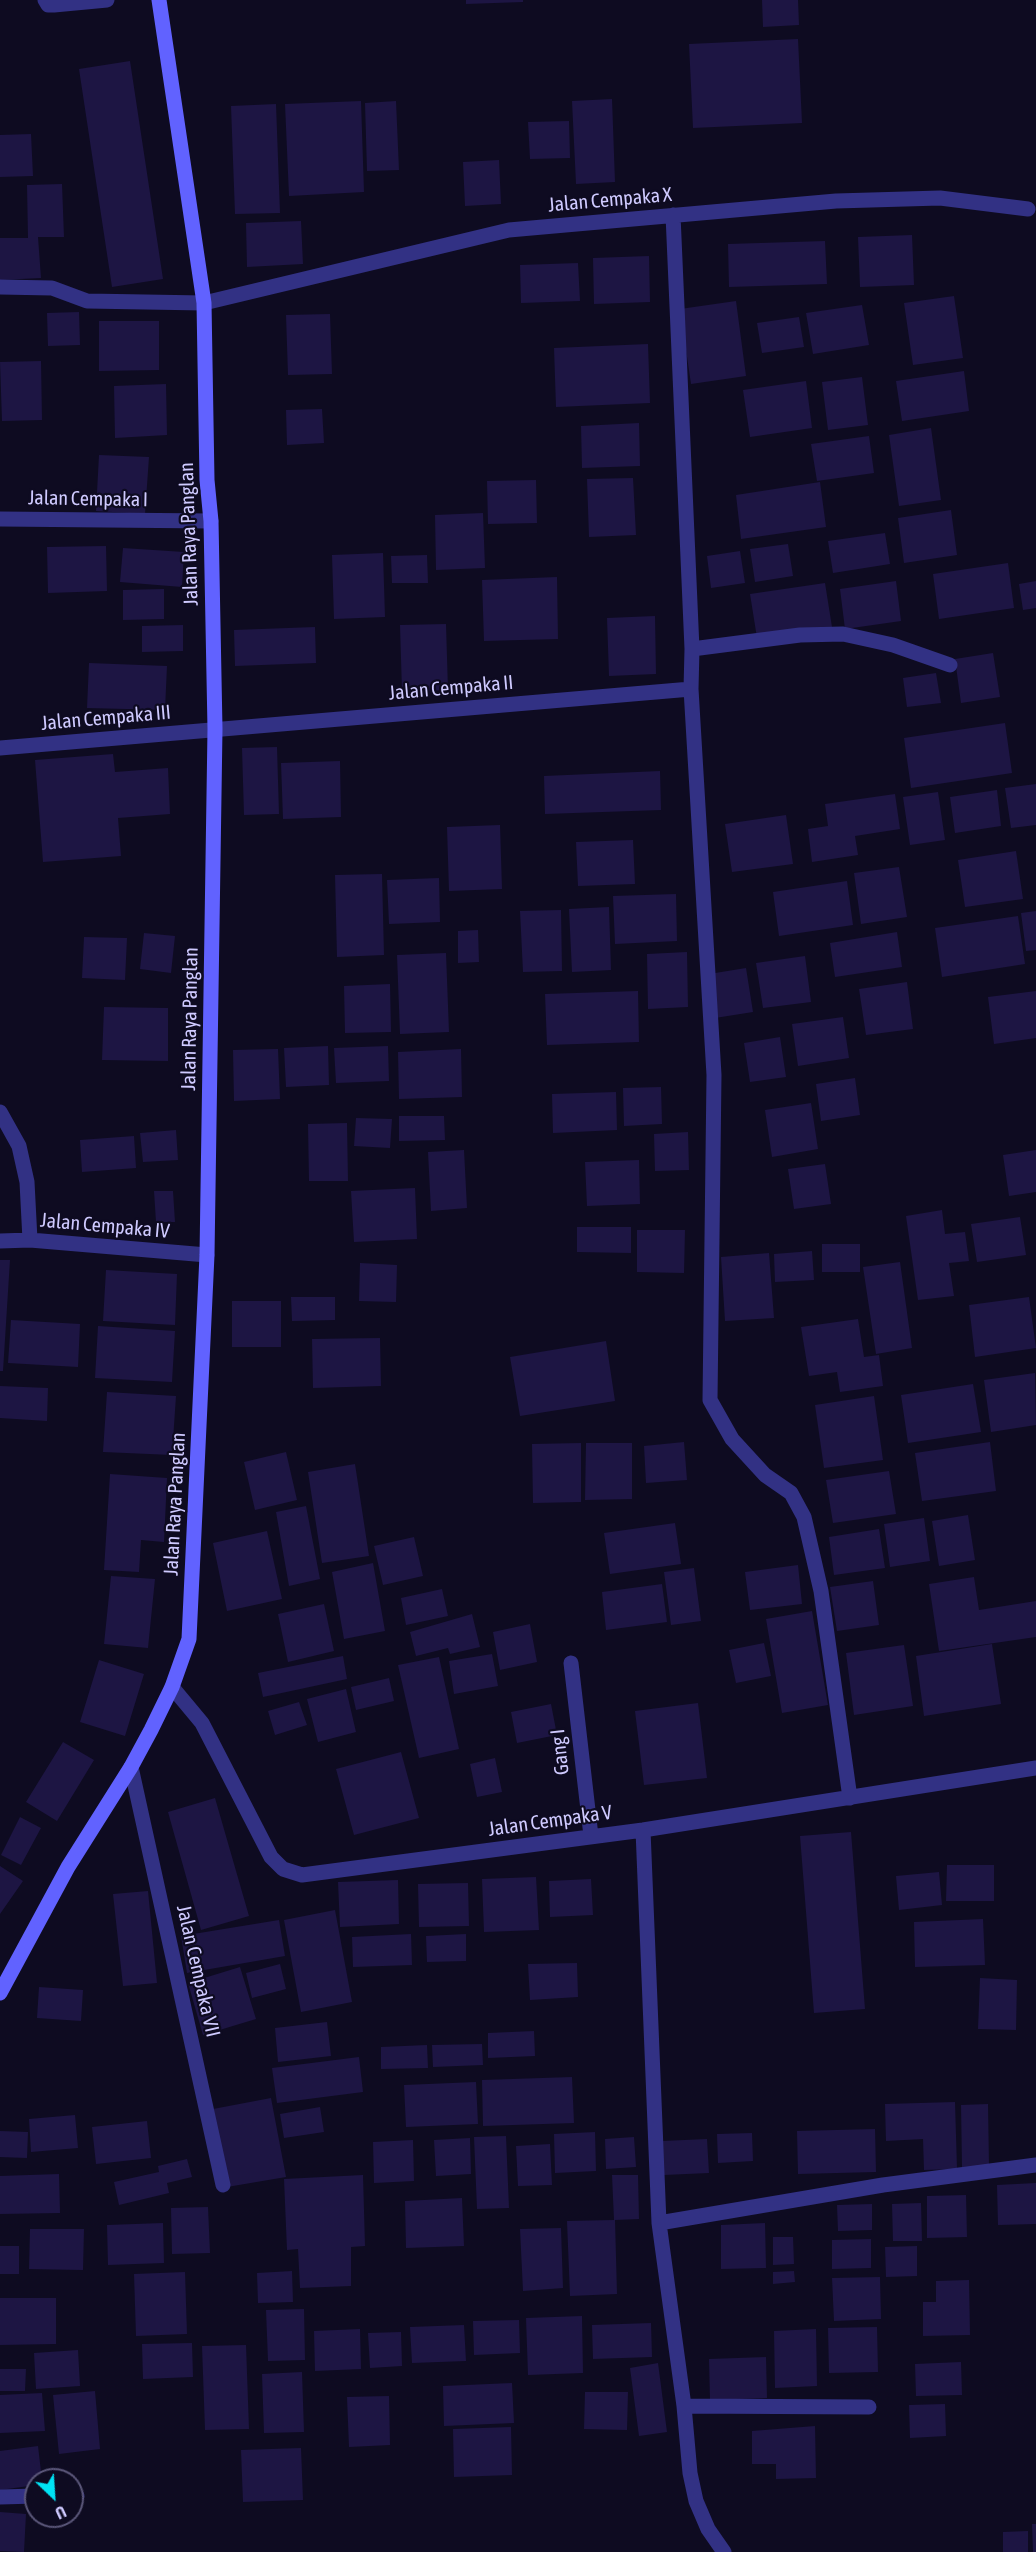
<!DOCTYPE html>
<style>
body{margin:0}
#map{position:relative;width:1036px;height:2552px;overflow:hidden;background:#0e0b21;font-family:"Asap Condensed",sans-serif}
canvas{display:block}
.north{position:absolute;left:24px;top:2468px;width:60px;height:60px;box-sizing:border-box;background:#0e0b21;border:2px solid #5b577a;border-radius:50%;rotate:155deg;font-size:16px;font-weight:700;line-height:24px;text-align:center;color:#cfcaff}
.north::after{content:'';display:block;margin:auto;width:21px;height:27px;background:#00e3f5;clip-path:polygon(50% 0,100% 100%,50% 72%,0 100%)}
</style>
<div id="map">
<canvas width="1036" height="2552"></canvas>
<div class="north">U</div>
</div>
<script>
const g = document.querySelector('canvas').getContext('2d');
g.lineJoin = 'round';
function fillPath(path, color) {
  g.fillStyle = color;
  g.fill(path, 'evenodd');
}
function poly(rows) {
  const path = new Path2D();
  for (const r of rows) {
    path.moveTo(r[0], r[1]);
    for (let i = 2; i < r.length; i += 2) path.lineTo(r[i], r[i + 1]);
  }
  return path;
}
function stroke(path, color, width, dash) {
  g.strokeStyle = color;
  g.lineWidth = width;
  g.lineCap = dash ? 'butt' : 'round';
  g.setLineDash(dash || []);
  g.stroke(path);
}
function label(font, color, halo, rows, align = 'center') {
  g.font = font + ' "Asap Condensed",sans-serif';
  g.lineWidth = 4.5;
  g.setLineDash([]);
  g.textBaseline = 'middle';
  g.strokeStyle = halo;
  g.fillStyle = color;
  for (const [text, x, y, turn = 0] of rows) {
    g.save();
    g.translate(x, y);
    g.rotate((+turn || 0) * Math.PI / 180);
    g.textAlign = isNaN(turn) ? turn : align;
    if (halo) g.strokeText(text, 0, 0);
    g.fillText(text, 0, 0);
    g.restore();
  }
}
fillPath(poly([
 [466,0,523,0,523,2,466,4],
 [762,0,798,0,799,25,763,27],
 [798,39,802,123,693,128,689,44],
 [130,61,163,279,112,287,79,69],
 [612,99,615,182,576,184,572,101],
 [361,101,364,192,289,196,285,104],
 [396,101,399,170,367,171,365,103],
 [276,104,280,213,235,214,231,106],
 [569,121,570,158,530,159,528,122],
 [31,134,33,176,0,177,0,135],
 [499,160,501,204,465,206,463,162],
 [62,184,64,237,38,237,41,278,0,280,0,238,28,238,27,185],
 [301,221,303,264,247,267,246,223],
 [912,235,914,285,860,287,858,237],
 [825,241,827,284,729,287,728,244],
 [649,256,650,302,594,304,593,258],
 [578,263,580,301,521,303,520,265],
 [954,296,963,358,913,365,904,303],
 [736,301,746,376,691,384,680,309],
 [862,305,869,345,813,354,806,313],
 [79,312,80,345,48,346,47,313],
 [330,314,332,374,288,375,286,315],
 [799,317,804,347,762,353,757,323],
 [99,321,159,321,159,370,99,371],
 [648,344,650,403,556,407,554,348],
 [41,361,42,420,2,421,0,362],
 [964,371,969,411,902,421,896,381],
 [862,377,868,425,828,430,822,382],
 [806,381,812,428,750,437,743,390],
 [166,384,167,435,115,438,114,386],
 [322,409,324,443,287,445,286,410],
 [639,423,640,466,582,468,581,426],
 [931,428,941,500,899,506,889,435],
 [869,436,874,473,817,481,811,444],
 [99,455,149,457,145,514,96,511],
 [633,478,636,535,589,537,587,479],
 [536,480,537,523,488,524,487,481],
 [820,482,826,527,741,539,736,495],
 [951,510,957,555,904,563,898,518],
 [483,513,485,568,436,570,435,515],
 [885,533,890,564,833,573,828,541],
 [788,544,793,576,755,582,750,549],
 [106,546,107,591,48,593,47,547],
 [123,548,184,552,182,587,120,582],
 [740,551,745,583,711,588,707,556],
 [383,553,385,617,334,619,332,555],
 [427,555,428,583,392,583,391,556],
 [1008,563,1014,608,939,619,933,574],
 [557,577,558,639,484,641,482,580],
 [896,581,901,621,845,629,840,589],
 [1036,581,1036,608,1023,610,1019,584],
 [825,583,832,627,757,638,750,594],
 [164,589,164,619,123,620,123,590],
 [655,616,656,674,609,676,607,618],
 [446,624,448,690,402,692,400,625],
 [183,625,183,651,142,652,142,626],
 [315,627,316,663,235,666,234,630],
 [993,653,1000,697,961,703,955,659],
 [89,663,167,666,165,710,87,708],
 [936,673,941,703,907,707,903,678],
 [1005,723,1012,773,911,788,904,738],
 [277,747,279,814,244,815,242,748],
 [113,754,115,772,168,768,170,814,118,818,121,856,43,862,35,760],
 [340,761,341,817,283,819,281,763],
 [660,771,661,810,545,814,544,776],
 [1036,784,1036,825,1011,828,1005,788],
 [997,790,1001,826,955,833,950,797],
 [938,792,945,840,910,845,903,797],
 [895,794,900,829,855,836,858,855,812,862,808,829,828,826,825,804],
 [786,815,793,864,732,872,725,824],
 [500,825,502,889,449,891,447,827],
 [633,840,635,884,578,886,576,842],
 [1016,851,1023,899,965,907,958,860],
 [899,867,907,917,861,924,854,873],
 [382,874,384,955,337,957,335,875],
 [439,878,440,922,389,924,387,880],
 [847,881,853,925,779,936,773,892],
 [676,894,677,941,615,944,613,896],
 [609,907,611,970,572,972,569,909],
 [561,910,562,971,523,972,520,911],
 [1036,911,1036,950,1026,951,1021,913],
 [1018,916,1025,964,942,977,935,928],
 [478,930,479,962,458,963,458,931],
 [897,932,902,967,835,977,830,943],
 [144,933,175,936,171,973,140,969],
 [84,937,127,938,125,980,82,978],
 [687,952,688,1007,648,1009,647,954],
 [446,953,449,1032,400,1034,397,955],
 [805,956,811,1002,763,1008,756,963],
 [746,968,753,1012,715,1018,709,974],
 [907,982,913,1029,866,1035,859,989],
 [390,984,391,1032,345,1033,344,986],
 [638,991,639,1042,547,1045,545,994],
 [1036,991,1036,1038,994,1044,988,997],
 [104,1007,168,1008,168,1061,102,1060],
 [843,1017,849,1058,798,1066,792,1024],
 [780,1037,786,1077,750,1082,744,1043],
 [328,1046,329,1085,286,1087,284,1048],
 [388,1046,389,1081,336,1083,334,1048],
 [278,1049,280,1099,234,1101,233,1050],
 [461,1049,462,1097,399,1099,398,1052],
 [855,1078,860,1115,821,1121,816,1084],
 [661,1087,662,1124,624,1126,623,1088],
 [616,1092,617,1130,553,1133,552,1094],
 [811,1103,818,1149,772,1157,765,1110],
 [399,1116,444,1116,445,1140,399,1141],
 [356,1118,392,1119,390,1148,354,1146],
 [347,1123,348,1181,309,1181,308,1124],
 [176,1130,178,1160,143,1162,140,1133],
 [688,1132,689,1170,655,1171,654,1134],
 [134,1136,136,1168,82,1172,80,1140],
 [464,1150,467,1208,431,1211,428,1152],
 [1036,1150,1036,1192,1009,1196,1003,1155],
 [639,1160,640,1204,587,1206,585,1162],
 [825,1164,831,1204,794,1209,788,1169],
 [415,1188,417,1239,354,1242,351,1191],
 [154,1191,173,1191,175,1222,156,1222],
 [942,1210,945,1234,965,1232,969,1261,949,1263,954,1296,918,1300,906,1216],
 [1020,1217,1026,1255,977,1262,971,1224],
 [577,1227,631,1227,631,1253,577,1252],
 [637,1230,685,1230,684,1273,637,1272],
 [822,1244,860,1244,860,1272,822,1272],
 [812,1251,814,1280,775,1282,774,1254],
 [769,1253,774,1318,725,1321,721,1257],
 [0,1260,10,1260,3,1371,0,1371],
 [900,1262,912,1348,876,1354,863,1267],
 [360,1263,397,1265,396,1302,359,1301],
 [106,1270,177,1274,175,1325,103,1321],
 [291,1297,335,1297,335,1320,292,1321],
 [1029,1297,1036,1348,975,1357,969,1305],
 [232,1301,281,1301,281,1347,232,1347],
 [858,1319,864,1357,879,1355,883,1386,840,1392,837,1372,809,1376,801,1327],
 [11,1320,80,1324,78,1367,8,1363],
 [98,1326,175,1331,172,1382,95,1378],
 [380,1338,381,1386,313,1388,312,1339],
 [606,1341,615,1401,520,1416,510,1357],
 [1035,1373,1036,1425,991,1432,984,1380],
 [973,1384,981,1432,908,1443,901,1395],
 [0,1386,48,1388,47,1421,0,1418],
 [107,1392,176,1396,172,1455,103,1452],
 [874,1396,883,1460,824,1468,815,1405],
 [684,1442,687,1480,646,1483,644,1446],
 [990,1442,996,1491,922,1501,915,1453],
 [581,1443,581,1502,533,1503,532,1444],
 [586,1443,632,1443,632,1499,585,1500],
 [286,1452,297,1500,255,1510,244,1462],
 [355,1464,369,1556,322,1563,308,1472],
 [889,1471,896,1514,833,1523,826,1480],
 [110,1474,167,1478,164,1542,141,1540,139,1572,104,1570],
 [306,1506,320,1579,289,1586,276,1512],
 [968,1515,975,1560,939,1566,932,1521],
 [924,1518,930,1561,890,1567,884,1524],
 [675,1523,681,1564,610,1574,604,1533],
 [879,1529,885,1568,834,1575,829,1537],
 [267,1531,282,1599,227,1611,213,1543],
 [414,1537,423,1576,383,1585,374,1546],
 [373,1563,385,1631,344,1639,332,1572],
 [798,1565,802,1604,750,1610,745,1572],
 [694,1568,701,1621,671,1625,664,1572],
 [111,1576,155,1579,148,1648,104,1644],
 [974,1577,979,1610,1036,1601,1036,1637,939,1651,929,1584],
 [873,1581,879,1625,837,1631,830,1587],
 [662,1584,667,1622,606,1630,602,1592],
 [442,1589,448,1616,406,1625,401,1598],
 [324,1604,334,1651,288,1662,278,1614],
 [812,1611,828,1705,782,1713,766,1619],
 [472,1614,480,1647,450,1654,448,1648,416,1656,410,1632],
 [530,1624,537,1662,500,1670,493,1632],
 [764,1643,771,1676,736,1683,729,1650],
 [992,1644,1001,1704,924,1716,916,1656],
 [904,1645,913,1706,854,1715,846,1653],
 [492,1654,498,1686,454,1694,449,1661],
 [343,1656,347,1679,263,1697,258,1673],
 [439,1657,459,1749,419,1758,398,1665],
 [99,1660,144,1674,125,1736,80,1722],
 [389,1678,394,1701,356,1710,351,1687],
 [346,1689,356,1732,318,1742,307,1699],
 [299,1702,307,1725,275,1735,268,1711],
 [698,1703,707,1778,644,1785,635,1711],
 [551,1704,557,1735,517,1743,511,1712],
 [63,1742,94,1760,57,1821,26,1802],
 [401,1752,419,1818,354,1835,336,1769],
 [495,1758,502,1792,477,1797,470,1764],
 [215,1798,249,1916,201,1930,168,1812],
 [20,1817,41,1828,21,1865,1,1855],
 [851,1832,865,2009,814,2013,800,1836],
 [947,1865,994,1865,994,1901,946,1901],
 [0,1866,23,1881,0,1914],
 [939,1872,942,1905,899,1910,896,1876],
 [536,1877,539,1930,484,1932,482,1879],
 [591,1879,593,1915,550,1917,549,1881],
 [398,1880,399,1924,340,1927,338,1882],
 [468,1883,469,1926,419,1927,418,1884],
 [148,1891,157,1983,123,1986,113,1894],
 [335,1910,352,2002,301,2012,284,1920],
 [983,1919,985,1965,915,1967,914,1922],
 [279,1920,285,1956,187,1973,181,1936],
 [411,1934,412,1965,353,1967,352,1937],
 [466,1934,466,1961,427,1962,426,1936],
 [577,1963,578,1997,530,2000,528,1964],
 [280,1964,286,1989,252,1998,246,1973],
 [240,1967,256,2019,203,2035,188,1983],
 [980,1978,1017,1980,1016,2030,978,2029],
 [39,1987,83,1990,81,2021,37,2018],
 [327,2022,331,2056,278,2062,275,2028],
 [534,2031,535,2056,488,2058,488,2033],
 [482,2044,483,2065,433,2067,432,2045],
 [427,2045,428,2068,381,2069,381,2047],
 [359,2057,363,2092,277,2103,272,2068],
 [572,2077,574,2123,483,2126,482,2080],
 [476,2082,478,2124,406,2127,404,2085],
 [271,2098,286,2177,227,2187,213,2109],
 [955,2102,957,2169,924,2170,923,2139,886,2141,885,2104],
 [988,2104,989,2166,962,2167,961,2105],
 [320,2107,324,2132,284,2138,280,2114],
 [75,2115,78,2148,31,2152,29,2119],
 [147,2121,151,2158,96,2164,92,2127],
 [875,2129,876,2172,798,2174,797,2131],
 [0,2131,28,2132,27,2158,0,2157],
 [595,2132,596,2171,555,2173,554,2134],
 [752,2133,753,2161,718,2163,717,2134],
 [506,2136,509,2208,477,2209,474,2137],
 [634,2137,636,2167,606,2169,605,2139],
 [470,2138,471,2174,436,2176,434,2140],
 [707,2139,709,2173,664,2175,662,2141],
 [413,2140,414,2181,374,2183,373,2142],
 [550,2144,552,2185,518,2186,516,2146],
 [187,2159,192,2177,167,2183,169,2193,119,2205,114,2182,159,2172,158,2166],
 [59,2174,60,2213,0,2214,0,2176],
 [363,2175,365,2246,351,2247,351,2286,300,2288,298,2249,287,2250,284,2179],
 [612,2175,638,2175,639,2219,615,2220,617,2294,570,2296,567,2221,614,2220],
 [1036,2183,1036,2224,998,2225,997,2185],
 [966,2195,967,2237,927,2238,927,2196],
 [462,2198,464,2246,406,2248,405,2201],
 [921,2203,922,2241,893,2241,892,2204],
 [872,2204,872,2230,838,2231,837,2205],
 [208,2207,210,2253,172,2254,171,2208],
 [163,2223,164,2263,108,2265,107,2225],
 [765,2223,766,2268,721,2269,721,2225],
 [561,2228,563,2288,523,2291,520,2229],
 [30,2229,84,2229,83,2270,29,2269],
 [773,2237,793,2237,794,2264,773,2265],
 [871,2239,871,2268,832,2269,832,2240],
 [0,2246,19,2246,19,2274,0,2274],
 [917,2246,917,2276,886,2277,885,2247],
 [292,2271,293,2302,258,2303,257,2273],
 [794,2271,795,2282,773,2284,773,2272],
 [185,2272,187,2334,136,2336,134,2274],
 [880,2277,881,2319,834,2321,832,2278],
 [969,2280,970,2335,923,2336,923,2302,936,2302,936,2281],
 [0,2298,56,2298,56,2344,0,2345],
 [304,2309,305,2360,268,2361,266,2310],
 [582,2316,583,2373,528,2375,526,2318],
 [519,2320,520,2353,474,2355,473,2321],
 [651,2323,652,2357,593,2359,592,2325],
 [464,2325,466,2361,412,2363,410,2327],
 [877,2327,878,2372,829,2373,828,2328],
 [360,2329,361,2369,315,2371,314,2331],
 [816,2329,817,2386,775,2388,774,2331],
 [401,2332,402,2366,370,2368,368,2333],
 [192,2343,193,2377,143,2379,142,2344],
 [246,2345,249,2429,205,2430,202,2346],
 [78,2350,80,2386,36,2389,34,2353],
 [766,2357,767,2398,710,2400,709,2359],
 [961,2362,962,2395,916,2396,915,2364],
 [658,2363,667,2432,639,2436,630,2368],
 [0,2369,26,2369,25,2391,0,2391],
 [302,2372,304,2432,264,2433,262,2374],
 [512,2383,514,2423,444,2426,443,2386],
 [95,2391,100,2449,59,2454,53,2395],
 [585,2392,628,2392,627,2430,584,2429],
 [42,2393,45,2431,0,2433,0,2395],
 [389,2396,390,2445,349,2447,347,2397],
 [945,2404,946,2436,910,2438,909,2405],
 [815,2426,816,2478,776,2479,776,2464,752,2464,752,2431],
 [511,2427,512,2475,454,2477,453,2429],
 [38,2446,42,2480,36,2480,36,2485,0,2490,0,2451],
 [301,2448,303,2500,243,2502,241,2450],
 [0,2512,26,2514,24,2552,0,2551],
 [1032,2524,1036,2524,1036,2552,1033,2552],
 [1028,2531,1028,2552,1003,2552,1003,2532]
]), '#1d1543');
stroke(poly([
 [45,0,48,5,54,5,107,0],
 [673,215,692,649,691,689,714,1075,710,1400,732,1439,765,1475,791,1493,804,1517,821,1591,850,1798],
 [0,287,52,288,87,301,204,303,509,230,836,201,940,198,1028,209],
 [0,519,211,521],
 [692,649,800,635,843,634,893,645,950,665],
 [0,748,691,689],
 [0,1112,19,1146,27,1182,30,1240],
 [0,1241,30,1240,207,1255],
 [571,1663,591,1836],
 [172,1687,202,1723,271,1857,283,1869,302,1875,643,1830,1036,1768],
 [131,1767,223,2185],
 [643,1830,659,2223,684,2406,690,2473,696,2501,708,2529,724,2552],
 [659,2223,883,2185,1036,2165],
 [684,2406,869,2407],
 [72,2496,77,2496],
 [0,2497,36,2496]
]), '#323184', 15);
stroke(poly([
 [0,1993,68,1867,131,1767,151,1730,172,1687,189,1639,207,1255,215,729,211,521,207,480,204,303,159,0]
]), '#6162ff', 15);
label('20px', '#cfcaff', '#0e0b21', [
 ["Jalan Cempaka X",610,200,-5],
 ["Jalan Cempaka I",88,499,1],
 ["Jalan Raya Panglan",189,534,-92],
 ["Jalan Cempaka II",451,688,-5],
 ["Jalan Cempaka III",106,718,-5],
 ["Jalan Raya Panglan",190,1019,-89],
 ["Jalan Cempaka IV",105,1226,5],
 ["Jalan Raya Panglan",175,1504,-87],
 ["Gang I",560,1752,-96],
 ["Jalan Cempaka V",550,1821,-8],
 ["Jalan Cempaka VII",198,1971,77]
]);
</script>
